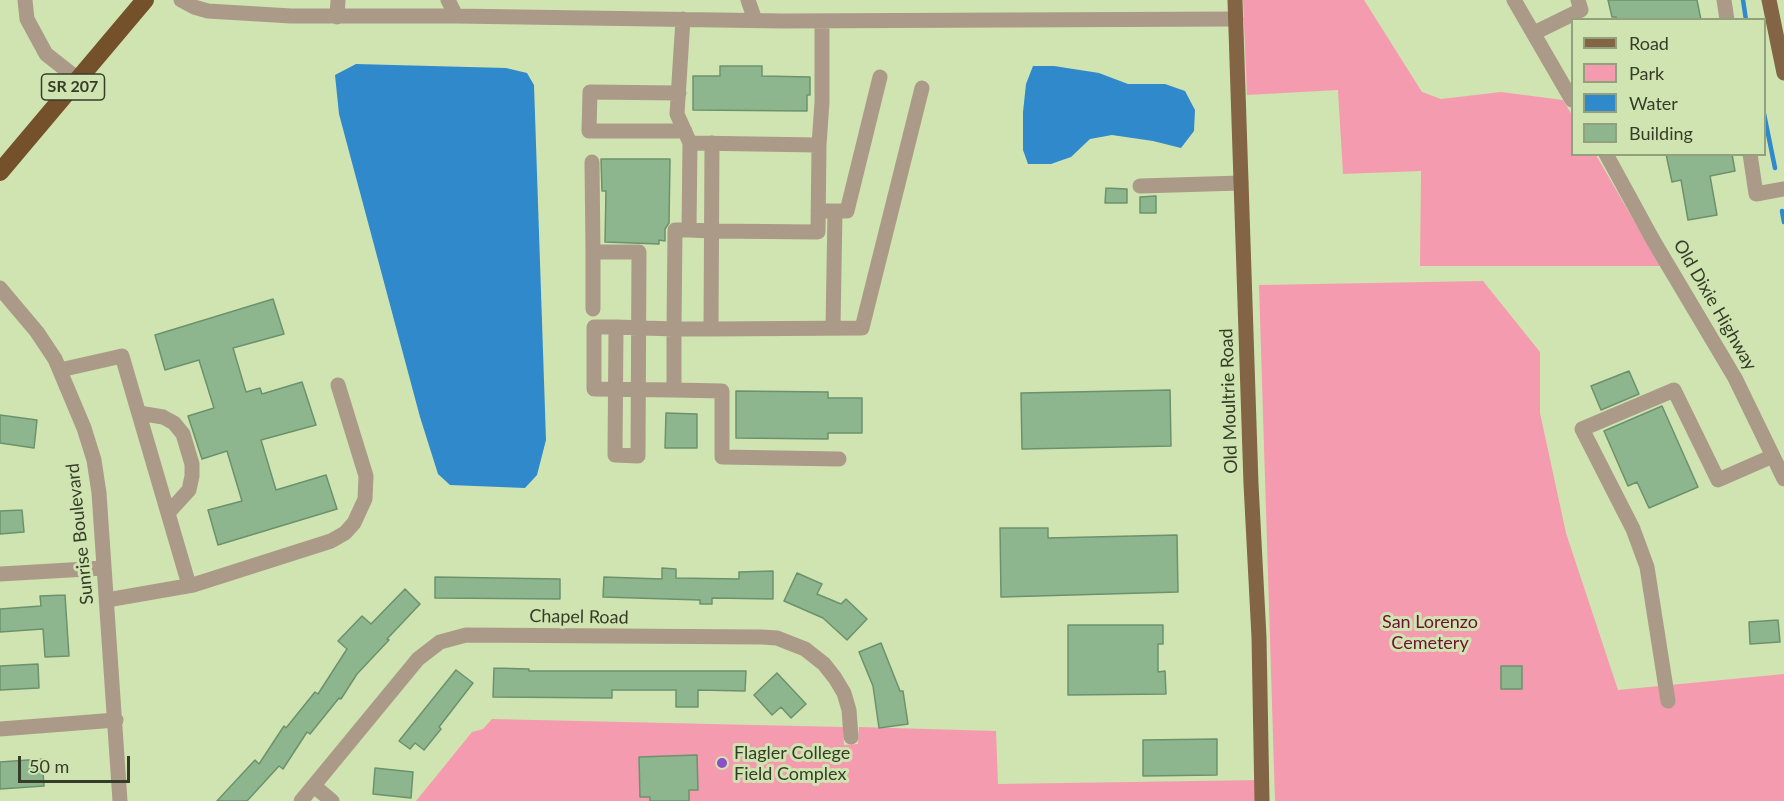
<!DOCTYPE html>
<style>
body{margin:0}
#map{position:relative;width:1784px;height:801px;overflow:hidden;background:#d0e4b1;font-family:Lato,sans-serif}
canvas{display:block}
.legend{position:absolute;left:1571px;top:18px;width:195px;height:138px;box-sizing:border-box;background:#d0e4b1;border:2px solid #92a17b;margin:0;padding:8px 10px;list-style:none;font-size:18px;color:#353d29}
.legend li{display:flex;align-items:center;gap:12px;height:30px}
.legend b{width:30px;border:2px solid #92a17b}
.scale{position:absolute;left:18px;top:756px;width:112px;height:27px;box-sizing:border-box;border:3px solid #353d29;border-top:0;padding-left:8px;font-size:18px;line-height:21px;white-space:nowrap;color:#353d29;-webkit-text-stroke:4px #d0e4b1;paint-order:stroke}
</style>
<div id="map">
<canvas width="1784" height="801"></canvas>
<ul class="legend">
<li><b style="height:8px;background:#836445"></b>Road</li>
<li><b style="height:16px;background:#f59baf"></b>Park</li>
<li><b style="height:16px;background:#3089cb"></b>Water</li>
<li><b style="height:16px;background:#8eb68e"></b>Building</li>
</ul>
<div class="scale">50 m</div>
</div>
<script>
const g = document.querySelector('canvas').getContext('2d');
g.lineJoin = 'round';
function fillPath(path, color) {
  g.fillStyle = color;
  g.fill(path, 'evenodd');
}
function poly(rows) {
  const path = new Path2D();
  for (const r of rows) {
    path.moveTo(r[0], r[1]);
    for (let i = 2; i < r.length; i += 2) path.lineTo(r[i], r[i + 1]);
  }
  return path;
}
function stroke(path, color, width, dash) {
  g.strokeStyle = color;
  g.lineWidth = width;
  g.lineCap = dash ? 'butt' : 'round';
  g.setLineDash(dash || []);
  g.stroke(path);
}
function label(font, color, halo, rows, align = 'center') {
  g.font = font + ' Lato,sans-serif';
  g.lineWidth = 6;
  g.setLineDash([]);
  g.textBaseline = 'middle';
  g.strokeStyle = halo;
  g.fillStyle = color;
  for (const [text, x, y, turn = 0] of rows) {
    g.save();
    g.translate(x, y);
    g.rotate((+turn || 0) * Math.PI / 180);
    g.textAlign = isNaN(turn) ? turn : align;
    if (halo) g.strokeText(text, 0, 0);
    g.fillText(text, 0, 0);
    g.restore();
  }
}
fillPath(poly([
 [1243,0,1364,0,1422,92,1441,99,1501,92,1563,100,1572,115,1572,154,1596,155,1660,266,1420,266,1421,171,1343,174,1338,90,1247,95],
 [1483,281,1540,352,1540,413,1566,533,1618,690,1784,674,1784,801,1275,801,1259,285],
 [492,719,843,727,844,745,858,744,859,727,996,731,998,784,1262,780,1262,801,416,801,472,732,483,729]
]), '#f59baf');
fillPath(poly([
 [356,64,506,68,527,73,534,85,546,440,537,475,525,488,450,485,438,474,420,417,339,114,335,75],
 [1033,66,1054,66,1099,73,1128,84,1165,84,1185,91,1195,110,1194,131,1181,148,1153,141,1112,135,1090,139,1071,157,1051,164,1028,164,1023,150,1023,112,1026,84]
]), '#3089cb');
stroke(poly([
 [1743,0,1746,20],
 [1764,114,1775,168],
 [1782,211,1784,222]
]), '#3089cb', 4.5);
const building = poly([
 [1608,0,1697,0,1701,20,1616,20,1616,17,1612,17,1608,0],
 [720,66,762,66,762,76,810,77,810,95,807,95,807,111,693,110,693,76,720,76,720,66],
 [1666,154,1732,154,1735,171,1710,176,1717,215,1688,220,1681,180,1672,182,1666,154],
 [601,159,670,159,669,223,665,229,665,241,659,240,659,244,605,242,606,191,602,191,601,159],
 [1106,188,1127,189,1127,203,1105,203,1106,188],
 [1156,196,1156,213,1140,213,1140,197,1156,196],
 [273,299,284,334,233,348,246,392,260,388,262,394,302,382,316,425,261,440,276,490,326,475,337,509,218,545,208,510,242,501,227,451,202,459,188,416,214,408,199,360,165,370,155,335,273,299],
 [1629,371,1639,394,1601,410,1591,386,1629,371],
 [1170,390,1171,446,1022,449,1021,393,1170,390],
 [736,391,828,392,828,398,862,398,862,433,828,433,828,439,736,438,736,391],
 [1662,406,1698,487,1649,508,1637,482,1628,486,1604,431,1662,406],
 [666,413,697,414,697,448,665,448,666,413],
 [0,415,37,420,34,448,0,443,0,415],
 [22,510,24,532,0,534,0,511,22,510],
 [1000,528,1048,528,1048,538,1177,535,1178,592,1001,597,1000,528],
 [662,568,676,569,676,578,739,579,739,572,773,571,773,599,712,598,712,604,700,604,700,600,603,597,604,577,662,579,662,568],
 [797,573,822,584,817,594,841,604,846,599,867,619,847,640,823,618,784,601,797,573],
 [435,577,560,579,560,599,435,598,435,577],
 [405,589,420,604,387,639,389,640,357,674,341,699,339,698,310,734,307,732,283,769,279,766,247,801,217,801,255,760,259,764,284,726,286,728,315,692,318,694,347,649,338,641,362,616,371,624,405,589],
 [65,595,69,656,45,657,43,629,0,632,0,609,41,606,40,596,65,595],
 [1778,620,1780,642,1750,644,1749,622,1778,620],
 [1068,625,1163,625,1163,644,1158,644,1158,672,1165,671,1166,694,1068,695,1068,625],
 [881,643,900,691,903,691,908,724,879,728,873,686,859,652,881,643],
 [38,664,39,688,0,690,0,666,38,664],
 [1501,666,1522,666,1522,689,1501,689,1501,666],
 [494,668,529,669,529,671,746,671,745,691,698,690,698,707,676,707,676,690,612,690,612,698,493,697,494,668],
 [456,670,473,683,439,727,441,729,424,750,415,743,410,749,399,741,456,670],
 [777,673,806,704,791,718,781,707,772,715,754,695,777,673],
 [1217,739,1217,775,1143,776,1143,740,1217,739],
 [697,755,698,790,689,790,689,801,650,801,650,797,640,797,639,757,697,755],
 [42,759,44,786,0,789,0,762,42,759],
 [375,768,413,772,411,798,373,794,375,768]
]);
fillPath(building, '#8eb68e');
stroke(building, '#6b926c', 1.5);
stroke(poly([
 [25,0,27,19,46,54,79,80],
 [181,0,194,7,208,11,291,16,456,16,783,21,1236,19],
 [448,0,456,16],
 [748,0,755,20],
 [1514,0,1572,100],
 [1724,0,1727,20],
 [337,17,338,0],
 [683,19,677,114,690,143,819,145,822,102,822,21],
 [1534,33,1581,10,1578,0],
 [679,93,590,92,589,131,685,131],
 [690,143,689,230,712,231,818,232,819,145],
 [1606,154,1653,240,1735,378,1784,479],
 [1750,154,1756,194,1784,189],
 [592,162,593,252],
 [1140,186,1241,183],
 [818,211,847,211,880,77],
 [689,230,675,230,674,329,674,390,594,389,594,327,616,327,674,329,711,329,712,143],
 [0,288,37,332,55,359,84,428,94,460,99,493,120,801],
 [593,309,593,252,639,252,638,456,615,455,616,327],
 [833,328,835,211],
 [711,329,862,328,922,88],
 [60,370,122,356,189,585],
 [674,390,722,391,722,457,839,459],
 [139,413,163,417,174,423,183,434,192,464,192,476,189,490,168,513],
 [0,574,104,568],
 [107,600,193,585,331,541,345,533,354,523,365,499,366,476,338,385],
 [1668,701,1647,567,1633,529,1582,429,1674,390,1718,480,1773,456],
 [0,729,116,720],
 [314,786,332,801],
 [301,801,418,659,440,642,466,635,762,637,777,638,805,649,824,664,835,678,844,693,849,710,851,737]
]), '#ac9a89', 15);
stroke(poly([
 [1235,0,1251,484,1259,637,1262,801],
 [1769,0,1784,73]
]), '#836445', 15);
stroke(poly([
 [0,172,145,0]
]), '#74502b', 18);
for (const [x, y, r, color] of [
 [722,763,6,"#8c4fc5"]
]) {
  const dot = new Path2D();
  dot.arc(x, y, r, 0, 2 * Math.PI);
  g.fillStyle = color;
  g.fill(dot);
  stroke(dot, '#d0e4b1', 2);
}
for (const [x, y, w] of [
 [73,87,63]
]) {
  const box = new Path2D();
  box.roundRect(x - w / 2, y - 13, w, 26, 4.5);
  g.fillStyle = '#d0e4b1';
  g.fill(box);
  stroke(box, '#353d29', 1.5);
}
label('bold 16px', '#353d29', null, [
 ["SR 207",73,87]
]);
label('18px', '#353d29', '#d0e4b1', [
 ["Old Dixie Highway",1715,305,60],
 ["Old Moultrie Road",1229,401,-92],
 ["Sunrise Boulevard",80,534,-96],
 ["Chapel Road",579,617,1]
]);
label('18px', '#6e1033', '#d0e4b1', [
 ["San Lorenzo",1430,622],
 ["Cemetery",1430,643]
]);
label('18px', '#353d29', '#d0e4b1', [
 ["Flagler College",734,753],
 ["Field Complex",734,774]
], 'left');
</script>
